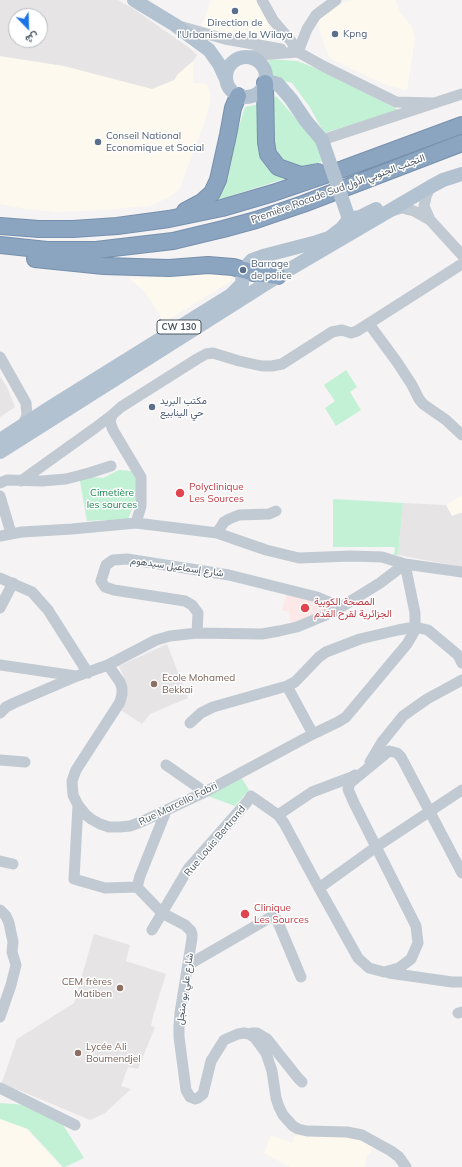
<!DOCTYPE html>
<meta charset="utf-8">
<style>
body{margin:0}
#map{position:relative;width:462px;height:1167px;overflow:hidden;background:#f5f3f3;font-family:Mulish,Vazirmatn,sans-serif}
canvas{display:block}
.north{position:absolute;left:8px;top:8px;width:40px;height:40px;box-sizing:border-box;background:#fff;border:1px solid #b7bbc0;border-radius:50%;rotate:157deg;font-size:11px;font-weight:700;line-height:16px;text-align:center;color:#4a5661}
.north::after{content:'';display:block;margin:auto;width:14px;height:18px;background:#1a73e8;clip-path:polygon(50% 0,100% 100%,50% 72%,0 100%)}
</style>
<div id="map">
<canvas width="462" height="1167"></canvas>
<div class="north">ش</div>
</div>
<script>
const g = document.querySelector('canvas').getContext('2d');
g.lineJoin = 'round';
function fillPath(path, color) {
  g.fillStyle = color;
  g.fill(path, 'evenodd');
}
function poly(rows) {
  const path = new Path2D();
  for (const r of rows) {
    if (r.length === 3) {
      path.moveTo(r[0] + r[2], r[1]);
      path.arc(r[0], r[1], r[2], 0, 2 * Math.PI);
      continue;
    }
    path.moveTo(r[0], r[1]);
    for (let i = 2; i < r.length; i += 2) path.lineTo(r[i], r[i + 1]);
  }
  return path;
}
function stroke(path, color, width, dash) {
  g.strokeStyle = color;
  g.lineWidth = width;
  g.lineCap = dash ? 'butt' : 'round';
  g.setLineDash(dash || []);
  g.stroke(path);
}
function label(font, color, halo, rows, align = 'center') {
  g.font = font + ' Mulish,Vazirmatn,sans-serif';
  g.lineWidth = 3;
  g.setLineDash([]);
  g.textBaseline = 'middle';
  g.strokeStyle = halo;
  g.fillStyle = color;
  for (const [text, x, y, turn = 0] of rows) {
    g.save();
    g.translate(x, y);
    g.rotate((+turn || 0) * Math.PI / 180);
    g.textAlign = isNaN(turn) ? turn : align;
    if (halo) g.strokeText(text, 0, 0);
    g.fillText(text, 0, 0);
    g.restore();
  }
}
fillPath(poly([
 [211,0,257,0,269,23,268,31,266,35,262,37,255,38,200,30],
 [355,0,396,0,400,12,412,27,415,39,407,91,384,84,329,58,316,20,330,8,345,2],
 [0,56,64,66,174,80,178,74,193,61,193,83,206,84,210,91,210,102,204,124,179,190,168,198,150,206,104,210,56,212,26,209,0,204],
 [218,272,229,274,231,278,230,282,164,322,146,293,129,278,176,277,208,274],
 [462,495,462,513,460,513,452,516,446,505],
 [0,1116,7,1117,26,1129,61,1167,0,1167],
 [297,1131,352,1135,372,1144,371,1154,367,1154,365,1167,290,1167,264,1153,271,1135,292,1143]
]), '#fdf9ef');
fillPath(poly([
 [0,0,118,0,134,9,191,49,197,55,193,61,178,74,174,80,152,89,64,66,0,56],
 [16,16,40,16,40,40,16,40],
 [0,376,7,387,15,407,0,417],
 [403,503,446,505,452,516,460,513,462,513,462,567,398,555],
 [167,644,188,698,150,714,142,724,119,709,126,685,124,677,119,666],
 [94,934,130,945,126,961,166,974,153,1016,151,1026,155,1027,138,1069,128,1067,121,1086,131,1089,105,1113,90,1120,21,1091,1,1085,17,1039,74,1003]
]), '#e6e4e5');
fillPath(poly([
 [287,594,328,605,328,612,291,624,289,612,282,610]
]), '#fce8e6');
fillPath(poly([
 [268,59,297,61,323,71,399,110,324,133,309,106,292,83,272,78,272,72],
 [276,96,315,140,322,161,302,170,293,167,284,161,275,147,272,134,271,100],
 [260,104,264,155,287,178,211,202,235,139,245,107],
 [346,370,357,387,350,392,361,410,336,426,325,408,335,401,324,385],
 [119,470,132,471,137,482,136,498,133,507,126,524,102,520,87,521,79,476,103,478],
 [333,499,403,503,398,555,394,555,395,547,333,547],
 [241,777,249,790,235,806,205,795],
 [0,1103,26,1105,63,1125,84,1158,65,1167,63,1167,28,1129,0,1119]
]), '#c3f1d5');
const highway = poly([
 [265,83,266,142,268,154,278,167,292,172,301,175,318,172],
 [185,211,202,202,212,193,218,180,228,135,233,108,238,96],
 [0,226,39,229,73,229,117,226,169,219,222,208,273,193,343,169,462,125],
 [0,245,47,250,96,250,173,241,223,229,256,220,303,204,462,143],
 [35,259,104,266,169,268,208,265,233,267,254,273,278,276]
]);
stroke(highway, '#7690ad', 18);
stroke(poly([
 [262,0,273,20,291,41,298,52],
 [179,26,225,39,281,49],
 [298,52,307,29,316,15,336,0],
 [244,57,258,55,298,52,323,66,396,102,435,103],
 [322,140,462,94],
 [430,187,426,197,424,206,430,220,462,255],
 [392,211,402,208,414,211,430,220],
 [369,324,397,362,412,385,419,399,423,404,446,420,462,435],
 [0,357,26,403,27,415,23,425],
 [21,481,95,428,112,415],
 [0,483,7,480,42,481,66,479,89,473,111,466],
 [0,496,11,533],
 [136,523,141,506,141,477,113,430,110,422,112,415,121,407,197,359,206,354,213,353,239,361,262,366,272,366,282,364,332,332,342,330,351,333,357,331,462,264],
 [217,533,224,522,229,519,239,515,269,514,276,511],
 [0,536,22,532,72,529,136,523,217,533,266,550,299,558,351,556,382,557,405,564,462,572],
 [0,578,32,592,48,610,88,673],
 [0,608,13,583],
 [197,633,198,613,192,605,185,601,114,590,105,587,101,581,106,565,113,560,127,559,229,575,317,597,341,607],
 [0,665,76,676],
 [108,665,156,640,170,636,197,633,262,634,279,631,297,627,333,612,380,583,405,564],
 [287,686,313,734],
 [0,713,6,707,14,703,77,676,108,665,120,682,122,688,122,694,120,702,76,770,72,781,73,795,78,805,85,814,91,819,100,824,109,827,120,827,130,826,141,822,205,792,313,734,338,722,346,717,407,644,414,632,415,627,415,613,405,564],
 [190,723,201,713,213,707,287,686,295,682,319,657,326,652,360,639,398,630,415,627,428,630,458,655,462,663],
 [0,760,25,762],
 [370,762,382,742,403,716,427,699,462,680],
 [166,765,205,792],
 [78,805,74,879,105,888,137,887],
 [278,815,284,823,319,888,358,958,369,968,384,972,399,968,411,959,418,943,416,926,354,803,348,789,350,783,389,751,397,753,401,757,462,873],
 [0,861,13,864],
 [137,887,162,913,185,925,191,931,192,934,192,938,180,1013,179,1026,179,1037,186,1090,190,1097,195,1099,198,1098,203,1094,211,1061,221,1045,224,1040,238,1034,244,1033,249,1034,255,1038,266,1053,272,1071,276,1098,279,1107,283,1115,293,1126,298,1129,307,1131,347,1132,362,1135,391,1151,399,1157,406,1167],
 [137,887,140,876,166,811],
 [319,888,376,847,462,790],
 [0,910,6,916,9,923,13,942,12,952,16,965,11,985,0,1017],
 [152,930,188,869,247,802,251,796,278,815,312,792,352,777,355,775],
 [188,965,271,917,274,917,277,920,301,977],
 [389,973,452,982,462,982],
 [458,1013,462,1012],
 [252,1033,257,1033,267,1039,298,1078,302,1082],
 [0,1088,75,1125]
]), '#c1cad2', 11);
stroke(poly([
 [134,0,175,25,209,50,219,64,226,79],
 [246,77,20],
 [265,82,271,82,278,84,291,99,306,121,322,140],
 [0,440,51,407,231,295,242,284,243,270,252,260,263,256,317,242,329,238,342,228,349,219,360,217,376,209],
 [0,452,278,276,430,187,443,180,462,174]
]), '#b3c2d1', 14);
stroke(highway, '#8ba5c1', 16);
stroke(poly([
 [322,140,349,219]
]), '#b3c2d1', 14);
for (const [x, y, r, color] of [
 [235,11,4,"#5c6f8a"],
 [335,34,4,"#5c6f8a"],
 [98,142,4,"#5c6f8a"],
 [243,270,4,"#5c6f8a"],
 [152,407,4,"#5c6f8a"],
 [180,493,5,"#e0444e"],
 [305,608,5,"#e0444e"],
 [154,684,4,"#8d6e63"],
 [245,914,5,"#e0444e"],
 [120,988,4,"#8d6e63"],
 [78,1053,4,"#8d6e63"]
]) {
  const dot = new Path2D();
  dot.arc(x, y, r, 0, 2 * Math.PI);
  g.fillStyle = color;
  g.fill(dot);
  stroke(dot, '#fff', 1.5);
}
for (const [x, y, w] of [
 [179,327,44]
]) {
  const box = new Path2D();
  box.roundRect(x - w / 2, y - 7, w, 14, 3);
  g.fillStyle = '#fff';
  g.fill(box);
  stroke(box, '#4a5661', 1);
}
label('bold 9px', '#4a5661', null, [
 ["CW 130",179,327]
]);
label('10px', '#4e5e75', '#fff', [
 ["Direction de",235,23,"center"],
 ["l'Urbanisme de la Wilaya",235,35,"center"],
 ["Kpng",343,34],
 ["Conseil National",106,136],
 ["Economique et Social",106,148],
 ["Barrage",251,264],
 ["de police",251,276],
 ["مكتب البريد",160,401],
 ["حي الينابيع",160,413]
], 'left');
label('10px', '#4a5661', '#fff', [
 ["Première Rocade Sud التجنب الجنوبي الأول",338,189,-20],
 ["شارع إسماعيل سيدهوم",177,567,8],
 ["Rue Marcello Fabri",178,804,-26],
 ["Rue Louis Bertrand",215,841,-50],
 ["شارع علي بو منجل",185,989,-82]
]);
label('10px', '#be3a42', '#fff', [
 ["Polyclinique",189,487],
 ["Les Sources",189,499],
 ["المصحة الكوبية",314,602],
 ["الجزائرية لقرح القدم",314,614],
 ["Clinique",254,908],
 ["Les Sources",254,920]
], 'left');
label('10px', '#17864f', '#fff', [
 ["Cimetière",112,493],
 ["les sources",112,505]
]);
label('10px', '#785e54', '#fff', [
 ["Ecole Mohamed",162,678],
 ["Bekkai",162,690],
 ["CEM frères",112,982,"right"],
 ["Matiben",112,994,"right"],
 ["Lycée Ali",86,1047],
 ["Boumendjel",86,1059]
], 'left');
</script>
